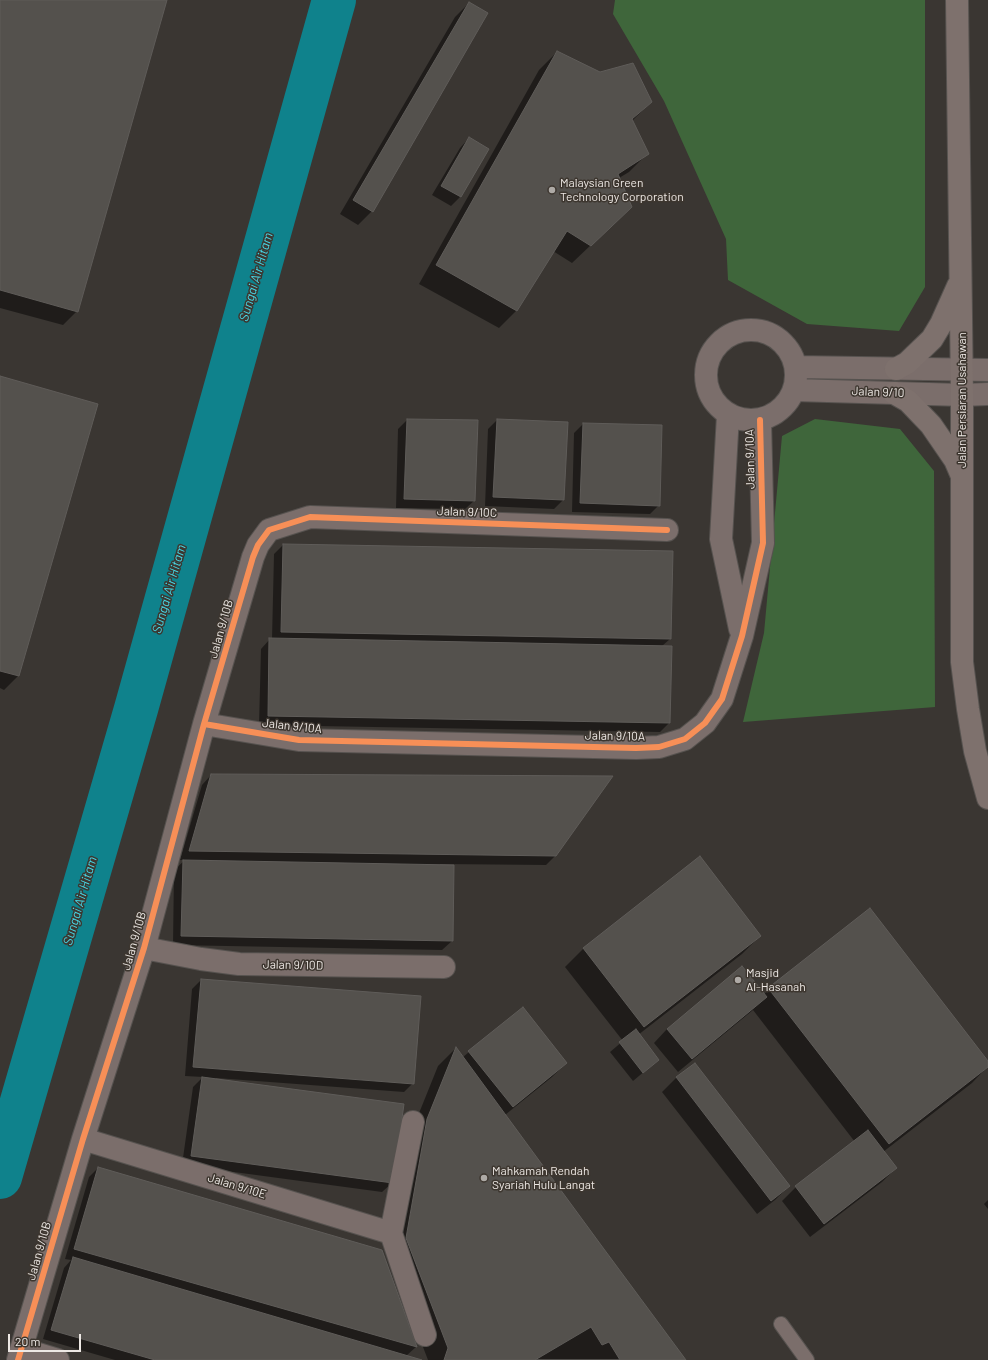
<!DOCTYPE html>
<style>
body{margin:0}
#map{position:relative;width:988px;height:1360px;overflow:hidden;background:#3a3632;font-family:Barlow,sans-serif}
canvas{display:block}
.scale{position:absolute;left:8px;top:1334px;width:73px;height:18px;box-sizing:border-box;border:2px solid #ede8e4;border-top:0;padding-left:5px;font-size:12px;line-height:14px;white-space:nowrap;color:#ede8e4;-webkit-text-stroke:3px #3d362f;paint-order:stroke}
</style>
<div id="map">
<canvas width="988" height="1360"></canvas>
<div class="scale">20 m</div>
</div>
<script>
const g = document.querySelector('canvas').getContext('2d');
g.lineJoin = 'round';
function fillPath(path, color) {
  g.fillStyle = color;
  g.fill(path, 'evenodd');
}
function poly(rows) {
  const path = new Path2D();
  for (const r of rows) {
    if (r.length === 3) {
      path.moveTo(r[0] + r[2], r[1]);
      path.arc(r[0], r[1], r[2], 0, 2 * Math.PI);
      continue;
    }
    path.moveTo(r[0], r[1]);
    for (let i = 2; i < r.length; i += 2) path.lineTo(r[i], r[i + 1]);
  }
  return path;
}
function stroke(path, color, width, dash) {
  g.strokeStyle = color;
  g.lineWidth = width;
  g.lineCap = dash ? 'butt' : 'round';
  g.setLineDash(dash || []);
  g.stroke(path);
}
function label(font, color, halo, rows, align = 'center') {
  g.font = font + ' Barlow,sans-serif';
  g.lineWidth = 3;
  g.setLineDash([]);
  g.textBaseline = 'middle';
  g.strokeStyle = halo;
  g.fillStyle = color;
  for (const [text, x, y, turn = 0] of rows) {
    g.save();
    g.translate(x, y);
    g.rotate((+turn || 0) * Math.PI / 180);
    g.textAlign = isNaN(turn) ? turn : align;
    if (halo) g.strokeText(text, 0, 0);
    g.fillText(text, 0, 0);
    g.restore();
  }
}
fillPath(poly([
 [615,0,925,0,925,287,899,331,807,324,728,280,726,239,664,101,613,14],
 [815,419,900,429,934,471,935,707,743,722,764,633,782,436]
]), '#3f663b');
fillPath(poly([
 [0,0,166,0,77,311,63,325,0,308],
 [469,3,372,211,358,225,340,214,455,17],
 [557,52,651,102,632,121,647,154,629,172,619,178,612,225,572,263,553,251,517,310,499,328,419,284,539,70],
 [469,138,488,149,460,197,451,206,432,195,460,148],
 [0,377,97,405,18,676,4,690,0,688],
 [407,420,475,500,465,509,396,508,398,429],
 [497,420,567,422,563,500,554,509,485,506,488,429],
 [583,424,659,505,650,514,572,512,574,433],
 [283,545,670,639,662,646,669,723,660,732,259,725,261,649,270,639,272,639,274,554],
 [211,775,555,856,546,865,440,864,452,941,442,950,173,945,174,870,185,860,180,860,202,785],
 [700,858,760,936,742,954,638,1035,658,1060,633,1081,610,1052,623,1041,565,967,583,949],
 [870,909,988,1063,988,1066,972,1083,883,1152,896,1168,882,1182,810,1237,782,1201,796,1187,855,1142,753,1010,678,1072,654,1043,667,1029,764,994],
 [201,980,413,1083,404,1092,216,1078,216,1080,392,1183,382,1192,182,1165,193,1087,203,1077,185,1076,192,989],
 [522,1008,566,1063,552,1077,505,1115,684,1360,428,1360,388,1256,409,1138,438,1066,456,1048,463,1057],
 [695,1064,789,1186,775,1200,757,1214,662,1092,676,1078],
 [98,1168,382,1251,416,1347,406,1356,418,1360,115,1360,43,1339,64,1268,71,1260,65,1259,89,1177],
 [988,1200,988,1209,984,1204]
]), '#0007');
stroke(poly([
 [0,1177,136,709,334,0]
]), '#0f828c', 44);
const building = poly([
 [0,0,167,0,78,312,0,290,0,0],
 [469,2,488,13,373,212,353,200,469,2],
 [557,51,600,72,633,63,652,102,632,119,649,154,618,174,632,207,591,246,567,231,517,311,436,265,557,51],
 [469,137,489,149,461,197,441,186,469,137],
 [0,376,98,404,19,676,0,671,0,376],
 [407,419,478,420,475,501,404,499,407,419],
 [497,419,568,422,564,500,493,497,497,419],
 [583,423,662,425,660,506,580,503,583,423],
 [283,544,673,551,671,639,281,632,283,544],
 [269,638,672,646,670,723,268,716,269,638],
 [211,774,613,776,556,856,189,851,211,774],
 [700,856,761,936,644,1027,583,948,700,856],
 [183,860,454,865,453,941,181,936,183,860],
 [870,908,988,1061,988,1067,889,1144,768,988,870,908],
 [742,966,767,997,692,1059,667,1029,742,966],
 [201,979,421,996,414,1084,193,1067,201,979],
 [523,1007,567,1063,513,1107,468,1051,523,1007],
 [636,1029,659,1060,643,1073,619,1042,636,1029],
 [456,1047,601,1245,686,1360,444,1360,448,1348,406,1238,427,1119,456,1047],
 [695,1063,790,1186,771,1201,676,1077,695,1063],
 [202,1077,404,1104,393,1183,191,1156,202,1077],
 [868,1130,897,1168,824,1224,795,1186,868,1130],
 [98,1167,382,1250,417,1347,74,1249,98,1167],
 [73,1257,422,1360,155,1360,51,1330,73,1257],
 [591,1327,602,1345,609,1342,620,1360,535,1360,591,1327]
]);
fillPath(building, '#54514d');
stroke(building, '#5f5c59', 1);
const lane = poly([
 [781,1324,807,1360]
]);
const street = poly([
 [751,375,45],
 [796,367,988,370],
 [794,390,962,395,988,394],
 [728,415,721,539,740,629],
 [204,724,299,740,636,748,659,747,685,739,705,723,722,699,742,636,763,543,760,420],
 [144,948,201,959,239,964,444,967],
 [83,1139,391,1233,413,1122],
 [391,1233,425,1335],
 [22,1349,58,1360],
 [18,1360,83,1139,144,948,204,724,253,557,258,545,269,530,310,517,667,530]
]);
const secondary = poly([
 [957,0,962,395,962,662,968,709,975,751,988,798],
 [896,369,907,363,932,339,941,324,958,286],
 [894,393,908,401,931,425,955,460,961,474]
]);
stroke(lane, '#56524f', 16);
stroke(street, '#56524f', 24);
stroke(secondary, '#56524f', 24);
stroke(lane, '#7b6e6b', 14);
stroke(street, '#7b6e6b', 22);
stroke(secondary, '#7e716d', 22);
stroke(poly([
 [204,724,299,740,636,748,659,747,685,739,705,723,722,699,742,636,763,543,760,420],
 [18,1360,83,1139,144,948,204,724,253,557,258,545,269,530,310,517,667,530]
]), '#f78f57', 6);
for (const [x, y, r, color] of [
 [552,190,4,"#aeaaa6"],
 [738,980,4,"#aeaaa6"],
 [484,1178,4,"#aeaaa6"]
]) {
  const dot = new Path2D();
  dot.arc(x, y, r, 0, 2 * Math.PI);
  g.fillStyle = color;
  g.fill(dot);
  stroke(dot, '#3d362f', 1.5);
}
label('12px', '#ede8e4', '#3d362f', [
 ["Malaysian Green",560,183],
 ["Technology Corporation",560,197],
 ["Masjid",746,973],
 ["Al-Hasanah",746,987],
 ["Mahkamah Rendah",492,1171],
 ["Syariah Hulu Langat",492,1185]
], 'left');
label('12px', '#ede8e4', '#3d362f', [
 ["Jalan 9/10",878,392,2],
 ["Jalan Persiaran Usahawan",962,400,-90],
 ["Jalan 9/10A",750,459,-91],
 ["Jalan 9/10C",467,512,2],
 ["Jalan 9/10B",221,629,-74],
 ["Jalan 9/10A",292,726,6],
 ["Jalan 9/10A",615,736,1],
 ["Jalan 9/10B",134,941,-74],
 ["Jalan 9/10D",293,965,1],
 ["Jalan 9/10E",237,1186,17],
 ["Jalan 9/10B",39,1251,-74]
]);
label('italic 13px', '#47d7e6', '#3d362f', [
 ["Sungai Air Hitam",256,277,-74],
 ["Sungai Air Hitam",169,589,-74],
 ["Sungai Air Hitam",80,901,-74]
]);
</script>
